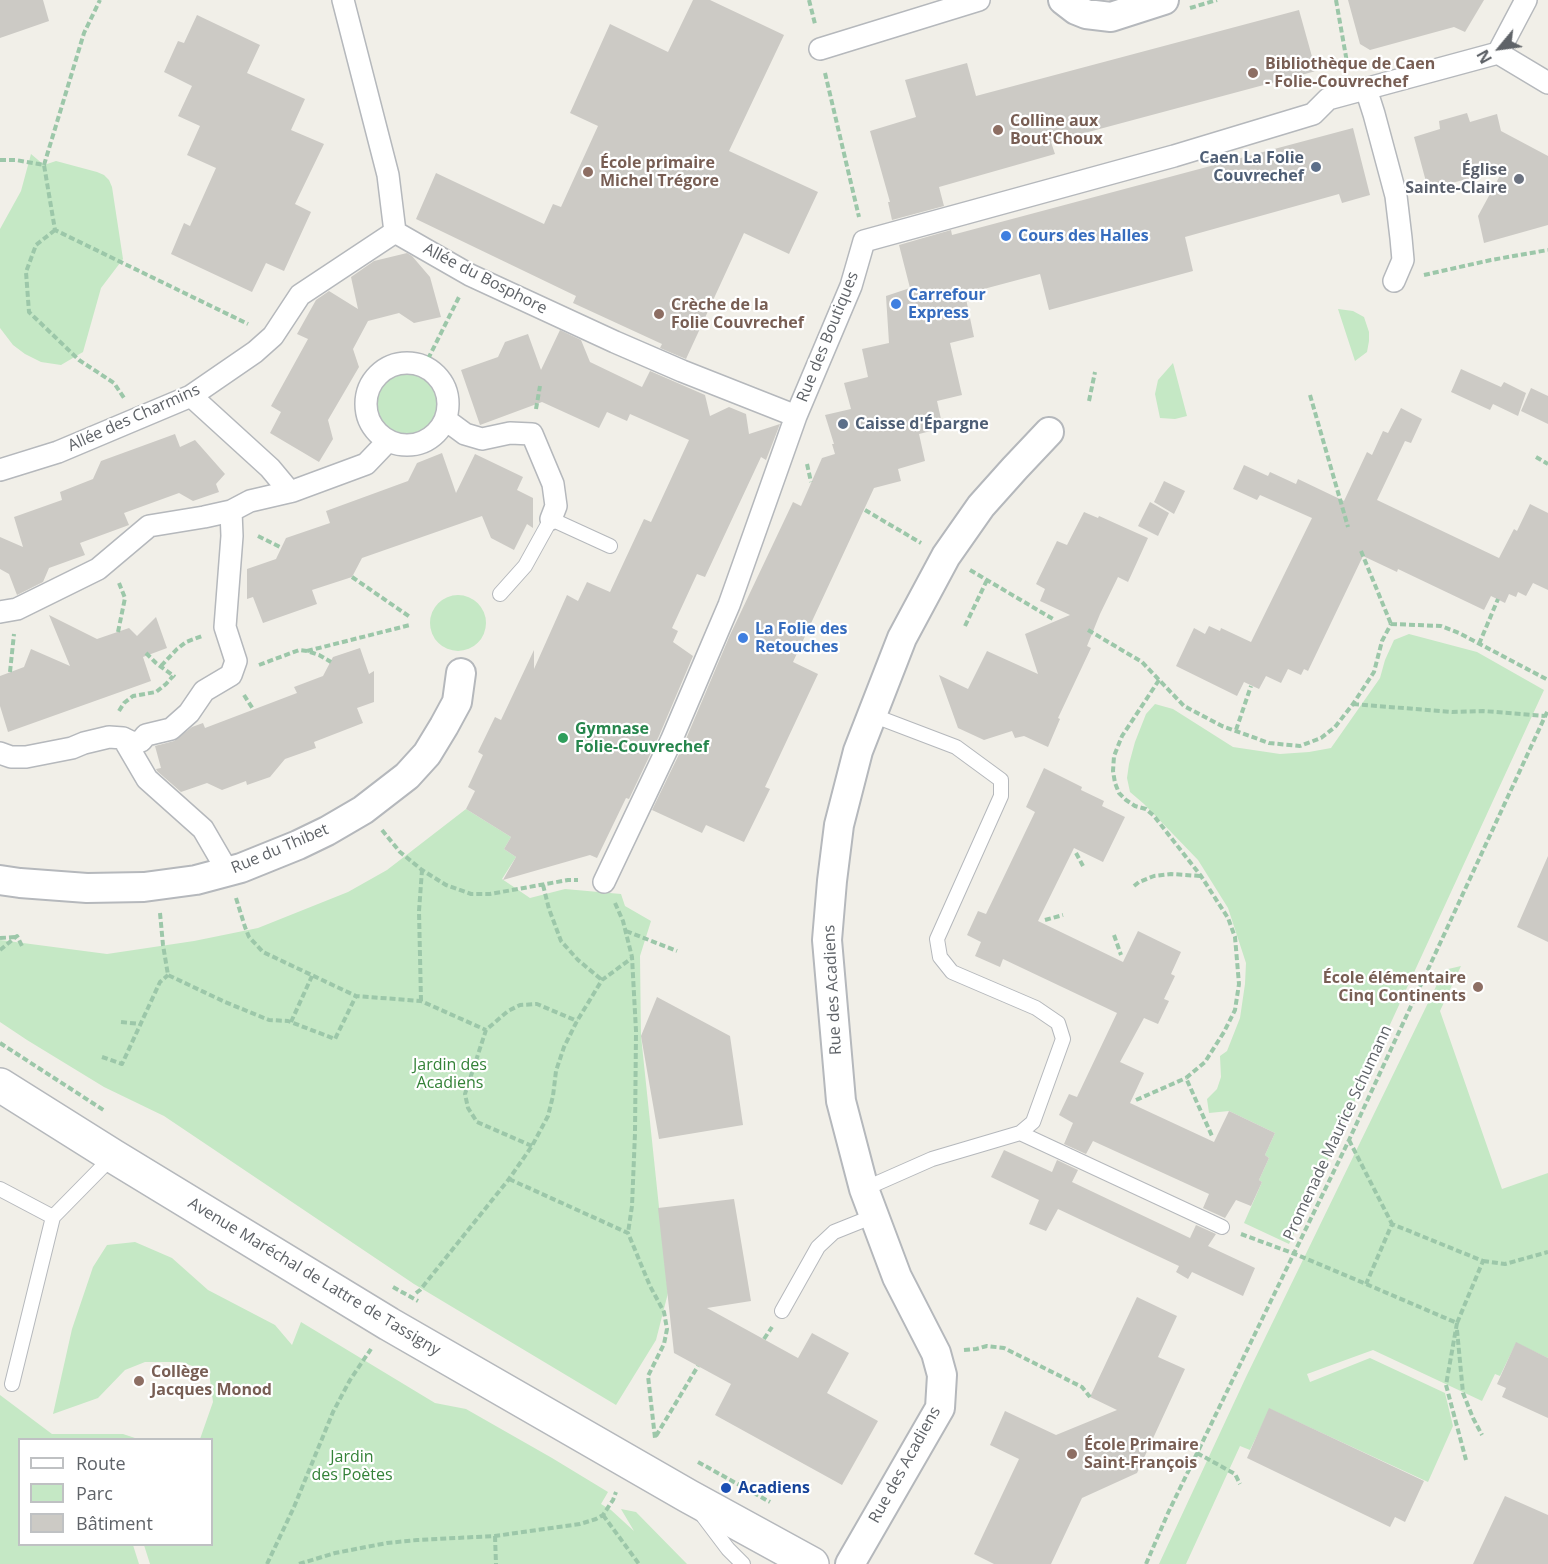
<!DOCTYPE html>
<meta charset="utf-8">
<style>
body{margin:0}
#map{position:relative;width:1548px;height:1564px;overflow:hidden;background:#f1efe8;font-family:"Open Sans",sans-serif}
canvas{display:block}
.legend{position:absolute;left:18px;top:1438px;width:195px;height:108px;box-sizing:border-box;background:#fff;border:2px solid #bfc1c3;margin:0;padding:8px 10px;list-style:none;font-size:18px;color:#5f6368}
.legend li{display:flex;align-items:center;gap:12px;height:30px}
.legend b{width:30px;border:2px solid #bfc1c3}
.north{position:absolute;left:1470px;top:18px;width:60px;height:60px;-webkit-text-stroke:4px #fff;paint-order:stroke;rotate:241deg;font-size:16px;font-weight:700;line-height:24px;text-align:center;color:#5f6368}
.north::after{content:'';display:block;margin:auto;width:21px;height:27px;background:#5f6368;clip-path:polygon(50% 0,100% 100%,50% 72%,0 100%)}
</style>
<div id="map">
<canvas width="1548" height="1564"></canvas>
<ul class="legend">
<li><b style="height:8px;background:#fff"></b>Route</li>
<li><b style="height:16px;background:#c5e8c5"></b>Parc</li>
<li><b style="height:16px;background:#cccac5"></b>Bâtiment</li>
</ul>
<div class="north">N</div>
</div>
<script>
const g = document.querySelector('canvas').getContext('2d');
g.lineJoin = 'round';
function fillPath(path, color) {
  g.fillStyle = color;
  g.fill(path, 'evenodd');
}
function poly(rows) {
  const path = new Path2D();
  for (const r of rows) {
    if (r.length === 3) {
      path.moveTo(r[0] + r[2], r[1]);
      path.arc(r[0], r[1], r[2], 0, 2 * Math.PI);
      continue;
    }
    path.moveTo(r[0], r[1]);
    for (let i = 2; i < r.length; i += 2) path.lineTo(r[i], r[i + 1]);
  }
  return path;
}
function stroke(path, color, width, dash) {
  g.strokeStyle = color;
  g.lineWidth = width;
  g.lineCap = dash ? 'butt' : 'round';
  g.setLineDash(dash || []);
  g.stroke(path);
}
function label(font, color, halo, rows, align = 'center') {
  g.font = font + ' "Open Sans",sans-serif';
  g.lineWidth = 4.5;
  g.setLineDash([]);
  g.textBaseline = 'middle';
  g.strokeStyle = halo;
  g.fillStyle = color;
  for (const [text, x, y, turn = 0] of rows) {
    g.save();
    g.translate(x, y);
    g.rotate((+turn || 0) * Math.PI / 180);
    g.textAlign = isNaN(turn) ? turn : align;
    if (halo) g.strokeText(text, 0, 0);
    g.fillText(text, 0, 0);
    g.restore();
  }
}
fillPath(poly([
 [31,154,44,165,56,161,97,172,104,175,109,180,112,187,123,259,101,288,83,352,61,365,41,362,25,354,13,345,0,328,0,229,21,191],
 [1338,309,1353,311,1364,317,1369,332,1369,341,1367,352,1355,361],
 [1173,363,1187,416,1175,419,1160,418,1155,394,1158,380],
 [407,404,34],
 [458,623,28],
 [1409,634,1477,652,1544,690,1289,1244,1244,1223,1262,1182,1259,1180,1269,1158,1265,1155,1275,1133,1229,1111,1209,1113,1207,1099,1217,1089,1221,1077,1220,1056,1227,1051,1240,1018,1245,984,1246,963,1228,908,1198,860,1144,804,1130,792,1127,778,1129,764,1135,742,1146,714,1155,704,1173,709,1233,747,1280,754,1309,752,1331,748,1380,678,1385,660,1394,640],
 [466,809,511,837,504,849,516,857,502,879,530,898,565,889,621,894,625,906,651,921,640,956,641,1036,668,1293,656,1340,616,1405,414,1284,164,1116,104,1087,27,1040,0,1022,0,940,107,954,194,941,258,928,348,892,387,870],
 [1461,966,1440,1011,1502,1189,1548,1173,1548,1358,1516,1343,1500,1376,1495,1374,1482,1401,1373,1350,1307,1374,1310,1382,1370,1358,1445,1393,1453,1426,1428,1482,1270,1409,1250,1450,1240,1446,1186,1564,1159,1564,1246,1377,1444,970],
 [135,1242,172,1258,208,1290,275,1325,292,1345,301,1322,435,1403,466,1409,552,1458,608,1492,601,1504,611,1510,634,1531,621,1509,636,1512,687,1564,150,1564,144,1545,212,1544,212,1440,200,1439,213,1402,209,1372,181,1362,145,1362,125,1370,98,1398,53,1414,72,1329,93,1267,107,1245],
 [0,1395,52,1434,123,1434,138,1439,20,1440,20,1544,133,1545,139,1564,0,1564]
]), '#c5e8c5');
fillPath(poly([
 [0,0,43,0,49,21,0,38],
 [693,0,710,0,784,35,729,151,818,192,789,254,744,233,686,359,660,348,662,344,573,303,576,296,416,219,436,173,544,224,553,204,561,207,598,126,570,113,610,24,668,52],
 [1348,0,1484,0,1465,32,1454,27,1370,50,1360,44],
 [1299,10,1316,71,1051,142,1055,154,939,187,944,206,892,220,888,202,890,202,870,131,916,117,905,80,967,63,976,96],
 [197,15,260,45,247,73,305,99,291,130,324,144,295,204,311,212,284,271,266,263,252,292,171,254,184,223,190,226,216,168,187,155,200,126,178,116,192,86,164,72,178,41,184,43],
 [1467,113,1470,122,1497,114,1501,131,1548,156,1548,225,1484,243,1478,216,1503,170,1428,189,1414,137,1440,129,1439,121],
 [1353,128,1370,195,1342,203,1339,194,1185,237,1193,271,1049,310,1040,274,965,294,974,337,950,343,962,395,937,401,943,428,919,434,925,461,898,469,901,481,874,488,793,662,818,674,765,787,770,789,744,842,706,825,702,833,652,810,683,746,730,635,793,502,801,506,822,458,835,454,832,444,834,444,825,415,851,409,844,383,868,377,862,349,889,343,886,296,910,288,899,245,951,230,952,235],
 [407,253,412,256,430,277,441,317,414,323,399,313,368,321,353,349,359,367,328,420,333,439,319,462,270,433,281,412,271,406,308,339,297,334,316,300,329,291,358,309,351,277,374,261],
 [560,330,581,340,590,362,642,387,650,371,705,395,710,416,729,407,746,414,749,434,780,424,766,460,761,457,705,577,697,574,672,628,678,631,673,642,693,656,659,736,629,799,626,798,597,858,590,855,503,880,516,857,504,849,511,837,466,809,475,791,468,787,483,755,478,752,495,717,501,720,534,650,534,669,567,595,578,601,587,582,610,592,644,519,651,522,689,440,630,414,627,421,607,412,599,428,542,402,480,425,461,370,498,357,505,342,528,334,541,370],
 [1461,369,1501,387,1504,382,1526,393,1518,416,1493,404,1490,410,1451,392],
 [1531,388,1548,396,1548,424,1521,411],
 [1401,408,1422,419,1411,443,1405,441,1377,500,1499,558,1514,529,1517,531,1530,504,1548,513,1548,590,1533,583,1526,596,1518,592,1516,597,1509,594,1505,603,1491,596,1484,610,1398,569,1397,572,1363,556,1308,671,1304,669,1301,675,1288,669,1281,683,1266,676,1259,689,1244,682,1237,696,1176,666,1194,628,1205,634,1209,626,1220,631,1221,628,1251,642,1312,518,1260,495,1257,500,1233,489,1244,465,1268,476,1270,472,1296,484,1298,479,1344,501,1367,452,1372,455,1383,431,1388,433],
 [175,434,180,447,195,440,225,474,216,484,219,492,193,501,179,493,124,513,129,525,80,543,85,555,49,568,43,582,17,595,9,574,0,569,0,537,23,547,14,517,62,500,60,492,93,479,101,461],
 [442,453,456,493,475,454,523,477,517,490,533,498,533,528,527,524,514,550,491,538,482,516,362,558,352,577,312,590,317,604,263,623,253,597,247,599,247,569,276,559,286,538,330,523,326,511,408,481,417,463],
 [1164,481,1185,491,1174,514,1154,502],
 [1150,502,1169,513,1158,536,1138,526],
 [1084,512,1098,518,1099,516,1148,538,1128,582,1118,577,1100,614,1087,646,1091,648,1058,718,1060,719,1048,747,1024,736,1015,738,1012,731,984,740,958,728,939,675,968,689,987,651,1038,674,1025,634,1070,615,1040,601,1045,589,1036,584,1057,541,1067,545],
 [49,615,97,639,129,628,137,636,156,617,167,648,143,657,151,681,8,732,0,706,0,676,24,667,31,649,70,666],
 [360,648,369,674,374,671,374,702,357,708,363,723,314,742,316,748,285,759,270,777,247,785,246,781,222,790,207,783,181,792,157,771,156,769,161,768,155,746,174,741,192,727,203,723,205,728,297,693,294,687,323,676,333,657],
 [1044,768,1082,787,1081,790,1104,801,1102,806,1125,817,1103,862,1074,848,1038,921,1123,962,1138,931,1181,952,1171,974,1175,976,1164,999,1169,1001,1158,1024,1144,1018,1120,1062,1144,1073,1130,1103,1214,1142,1229,1111,1275,1133,1265,1155,1269,1158,1259,1180,1262,1182,1251,1206,1236,1200,1225,1218,1203,1208,1209,1194,1093,1141,1086,1154,1064,1144,1073,1123,1059,1115,1069,1094,1077,1097,1117,1013,1003,959,1000,967,975,956,981,942,967,935,978,911,986,914,1035,812,1026,807],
 [1548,856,1548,942,1517,927],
 [657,997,730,1036,743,1125,659,1139,641,1036],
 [1004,1150,1052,1172,1057,1160,1078,1170,1072,1182,1190,1238,1196,1225,1216,1234,1208,1246,1255,1268,1243,1296,1192,1272,1188,1279,1176,1272,1179,1266,1058,1209,1046,1231,1029,1224,1039,1200,991,1177],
 [734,1199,751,1301,707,1308,798,1358,812,1333,849,1353,827,1393,878,1421,842,1485,715,1415,731,1384,674,1353,658,1208],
 [1137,1297,1177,1316,1158,1357,1185,1369,1137,1473,1082,1498,1051,1564,994,1564,974,1554,1019,1459,990,1445,1005,1411,1056,1435,1117,1410,1090,1397],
 [1516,1342,1548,1358,1548,1418,1502,1397,1506,1388,1497,1384],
 [1269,1408,1424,1481,1405,1522,1395,1517,1390,1527,1247,1458],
 [1505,1496,1548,1515,1548,1564,1473,1564]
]), '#cccac5');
const service = poly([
 [500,594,525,566,551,519,610,546],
 [872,715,956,747,1001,780,1001,796,937,939,940,957,952,972,1036,1008,1058,1023,1063,1039,1033,1122,1020,1133],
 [0,1189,53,1217],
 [864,1189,932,1159,1020,1133,1222,1227],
 [782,1311,818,1247,834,1232,874,1216],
 [12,1384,53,1217,113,1156],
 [700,1512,728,1549,743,1564]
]);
const pedestrian = poly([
 [343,0,388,175,395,232],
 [820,49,979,0],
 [1498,53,1526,0],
 [1366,89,1374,114,1396,196,1401,238,1403,260,1394,281],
 [395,232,470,275,615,342,682,371,796,416],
 [407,404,41],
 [191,396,270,468,290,492],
 [446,420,465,434,482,439,510,433,532,434,553,484,556,506,551,519],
 [0,470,58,452,191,396,255,352,273,336,300,295,395,232],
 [0,612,17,609,98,569,149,526,204,517,231,511,250,501,293,491,366,464,388,441],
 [123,738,147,779,203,829,228,872],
 [0,753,11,757,26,757,72,748,84,743,109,737,123,738,133,743,141,741,146,735,171,729,189,713,204,691,231,675,236,661,225,627,232,536,231,511],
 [604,882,671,741,729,605,796,416,851,286,864,241,1174,156,1313,114,1328,99,1498,53,1548,83]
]);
const minor = poly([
 [1063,0,1076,10,1086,14,1111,17,1164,0],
 [0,880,20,883,87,888,144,887,196,880,241,868,298,845,327,831,363,810,407,776,427,754,444,726,457,702,461,673],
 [850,1564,940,1408,942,1375,936,1353,897,1277,864,1189,841,1101,827,940,832,881,839,825,858,751,902,638,946,556,981,506,1015,468,1049,432]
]);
const tertiary = poly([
 [0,1085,113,1156,389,1324,688,1496,812,1564]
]);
stroke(service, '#b5b8bc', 16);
stroke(pedestrian, '#b5b8bc', 24);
stroke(minor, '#b5b8bc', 32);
stroke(tertiary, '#b5b8bc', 36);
stroke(poly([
 [809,0,815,24],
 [1336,0,1348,68],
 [1190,8,1217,0],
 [825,73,859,217],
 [0,160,16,160,44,165,55,230,248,324],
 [44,165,84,33,100,0],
 [55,230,36,245,26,272,29,312,79,360,114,383,124,398],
 [1424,275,1491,260,1548,250],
 [424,367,459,297],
 [1310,395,1348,527],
 [1089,401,1095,372],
 [536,409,540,386],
 [1536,457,1548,464],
 [807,464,811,482],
 [865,510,921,543],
 [258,536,282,548],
 [1361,551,1391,624],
 [970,570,1053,619],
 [352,577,410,617],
 [1391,624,1441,626,1459,633,1548,680],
 [965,626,987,580],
 [1088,630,1142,662,1184,706,1222,726,1269,743,1300,746,1321,738,1335,727,1353,704,1374,672,1382,641,1391,624],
 [118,632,125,598,119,583],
 [1479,644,1498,599],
 [307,651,410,625],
 [146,653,156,663,175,677],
 [259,665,299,650,307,651,319,655,331,662],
 [161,666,177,649,186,642,202,636],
 [10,672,14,634],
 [1159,680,1122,736,1114,756,1113,771,1115,783,1119,793,1126,800,1135,806,1146,809,1154,816,1201,876,1228,918,1235,937,1239,984,1235,1010,1224,1032,1205,1062,1186,1078,1212,1136],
 [244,695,253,709],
 [1353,704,1452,712,1483,711,1545,716],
 [119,711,124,703,133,696,156,692,166,684,173,676],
 [1236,730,1251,686],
 [382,830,400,852,422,870,446,885,471,894,490,894,568,880,578,880],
 [1076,853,1083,866],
 [543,885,549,909,561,941,578,960,602,980],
 [1134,886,1139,882,1154,876,1171,874,1200,876],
 [236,898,245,927,249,937,263,952,356,996],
 [615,903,623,921,632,957,636,1031,635,1133,632,1206,628,1233],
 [160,913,163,945,168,975,225,1002,269,1020,288,1021,335,1039,356,996,421,1001,486,1030],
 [1045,920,1063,915],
 [626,931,677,951],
 [1114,935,1121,955],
 [0,938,16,937],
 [0,950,17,936,23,948],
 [421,1001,419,911,422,870],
 [121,1022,140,1024],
 [291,1022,312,976],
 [0,1043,105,1111],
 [102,1057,122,1064,160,982,168,975],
 [1136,1100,1186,1078],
 [1349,1140,1392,1224],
 [532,1146,477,1122,468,1108,465,1094,486,1030,508,1011,520,1005,537,1004,577,1021],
 [509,1179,628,1233,650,1286,664,1312,667,1329,664,1344,648,1376,655,1438],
 [1241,1234,1295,1254,1366,1284,1457,1323,1483,1261,1392,1224,1366,1284],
 [1483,1261,1505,1264,1548,1252],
 [393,1287,418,1301],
 [416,1293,420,1290,509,1179,532,1146,548,1116,553,1096,556,1071,564,1047,577,1021,602,980,632,958],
 [1457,1323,1446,1385,1466,1460],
 [1457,1330,1463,1393,1473,1418,1482,1435],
 [764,1339,772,1327],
 [964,1350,976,1349,987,1346,1004,1348,1082,1387,1090,1397],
 [656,1436,698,1366],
 [1197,1453,1235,1474,1240,1484],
 [698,1462,770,1502],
 [603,1515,639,1564],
 [495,1536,496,1564],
 [267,1564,294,1507,333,1412,350,1380,371,1349],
 [299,1564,335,1553,387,1543,417,1540,495,1536,580,1524,596,1519,603,1515,613,1500,616,1492],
 [1146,1564,1168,1513,1349,1140,1548,710]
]), '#9cc7a9', 4, [6, 3]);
stroke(service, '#fff', 14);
stroke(pedestrian, '#fff', 21);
stroke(minor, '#fff', 28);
stroke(tertiary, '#fff', 33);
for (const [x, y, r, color] of [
 [1253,73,6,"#8d6e63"],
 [998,130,6,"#8d6e63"],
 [1316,167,6,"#5c6f8a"],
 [588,172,6,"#8d6e63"],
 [1519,179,6,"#6b7280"],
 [1006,236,6,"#3f7fe0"],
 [896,304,6,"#3f7fe0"],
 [659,314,6,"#8d6e63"],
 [843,424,6,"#5c6f8a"],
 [743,638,6,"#3f7fe0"],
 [563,738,6,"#2e9e5b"],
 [1478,987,6,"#8d6e63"],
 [139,1381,6,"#8d6e63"],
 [1072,1454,6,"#8d6e63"],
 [726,1488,6,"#1a4fb4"]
]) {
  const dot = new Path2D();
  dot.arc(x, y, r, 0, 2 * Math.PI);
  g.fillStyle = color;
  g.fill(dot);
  stroke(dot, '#fff', 2);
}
label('bold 16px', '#785e54', '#fff', [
 ["Bibliothèque de Caen",1265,64],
 ["- Folie-Couvrechef",1265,82],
 ["Colline aux",1010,121],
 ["Bout'Choux",1010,139],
 ["École primaire",600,163],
 ["Michel Trégore",600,181],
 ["Crèche de la",671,305],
 ["Folie Couvrechef",671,323],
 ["École élémentaire",1466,978,"right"],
 ["Cinq Continents",1466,996,"right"],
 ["Collège",151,1372],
 ["Jacques Monod",151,1390],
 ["École Primaire",1084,1445],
 ["Saint-François",1084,1463]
], 'left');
label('bold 16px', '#4e5e75', '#fff', [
 ["Caen La Folie",1304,158],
 ["Couvrechef",1304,176],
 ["Caisse d'Épargne",855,424,"left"]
], 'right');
label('bold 16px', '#5b616d', '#fff', [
 ["Église",1507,170],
 ["Sainte-Claire",1507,188]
], 'right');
label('bold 16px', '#366cbe', '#fff', [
 ["Cours des Halles",1018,236],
 ["Carrefour",908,295],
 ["Express",908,313],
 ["La Folie des",755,629],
 ["Retouches",755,647]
], 'left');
label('16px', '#5f6368', '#fff', [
 ["Allée du Bosphore",485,279,27],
 ["Rue des Boutiques",828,337,-68],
 ["Allée des Charmins",134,418,-24],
 ["Rue du Thibet",280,849,-23],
 ["Rue des Acadiens",833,990,-93],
 ["Promenade Maurice Schumann",1338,1133,-65],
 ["Avenue Maréchal de Lattre de Tassigny",314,1277,31],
 ["Rue des Acadiens",905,1465,-61]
]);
label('bold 16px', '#27864d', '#fff', [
 ["Gymnase",575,729],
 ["Folie-Couvrechef",575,747]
], 'left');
label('16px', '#348238', '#fff', [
 ["Jardin des",450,1065],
 ["Acadiens",450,1083],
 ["Jardin",352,1457],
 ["des Poètes",352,1475]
]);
label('bold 16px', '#164399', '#fff', [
 ["Acadiens",738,1488]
], 'left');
</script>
